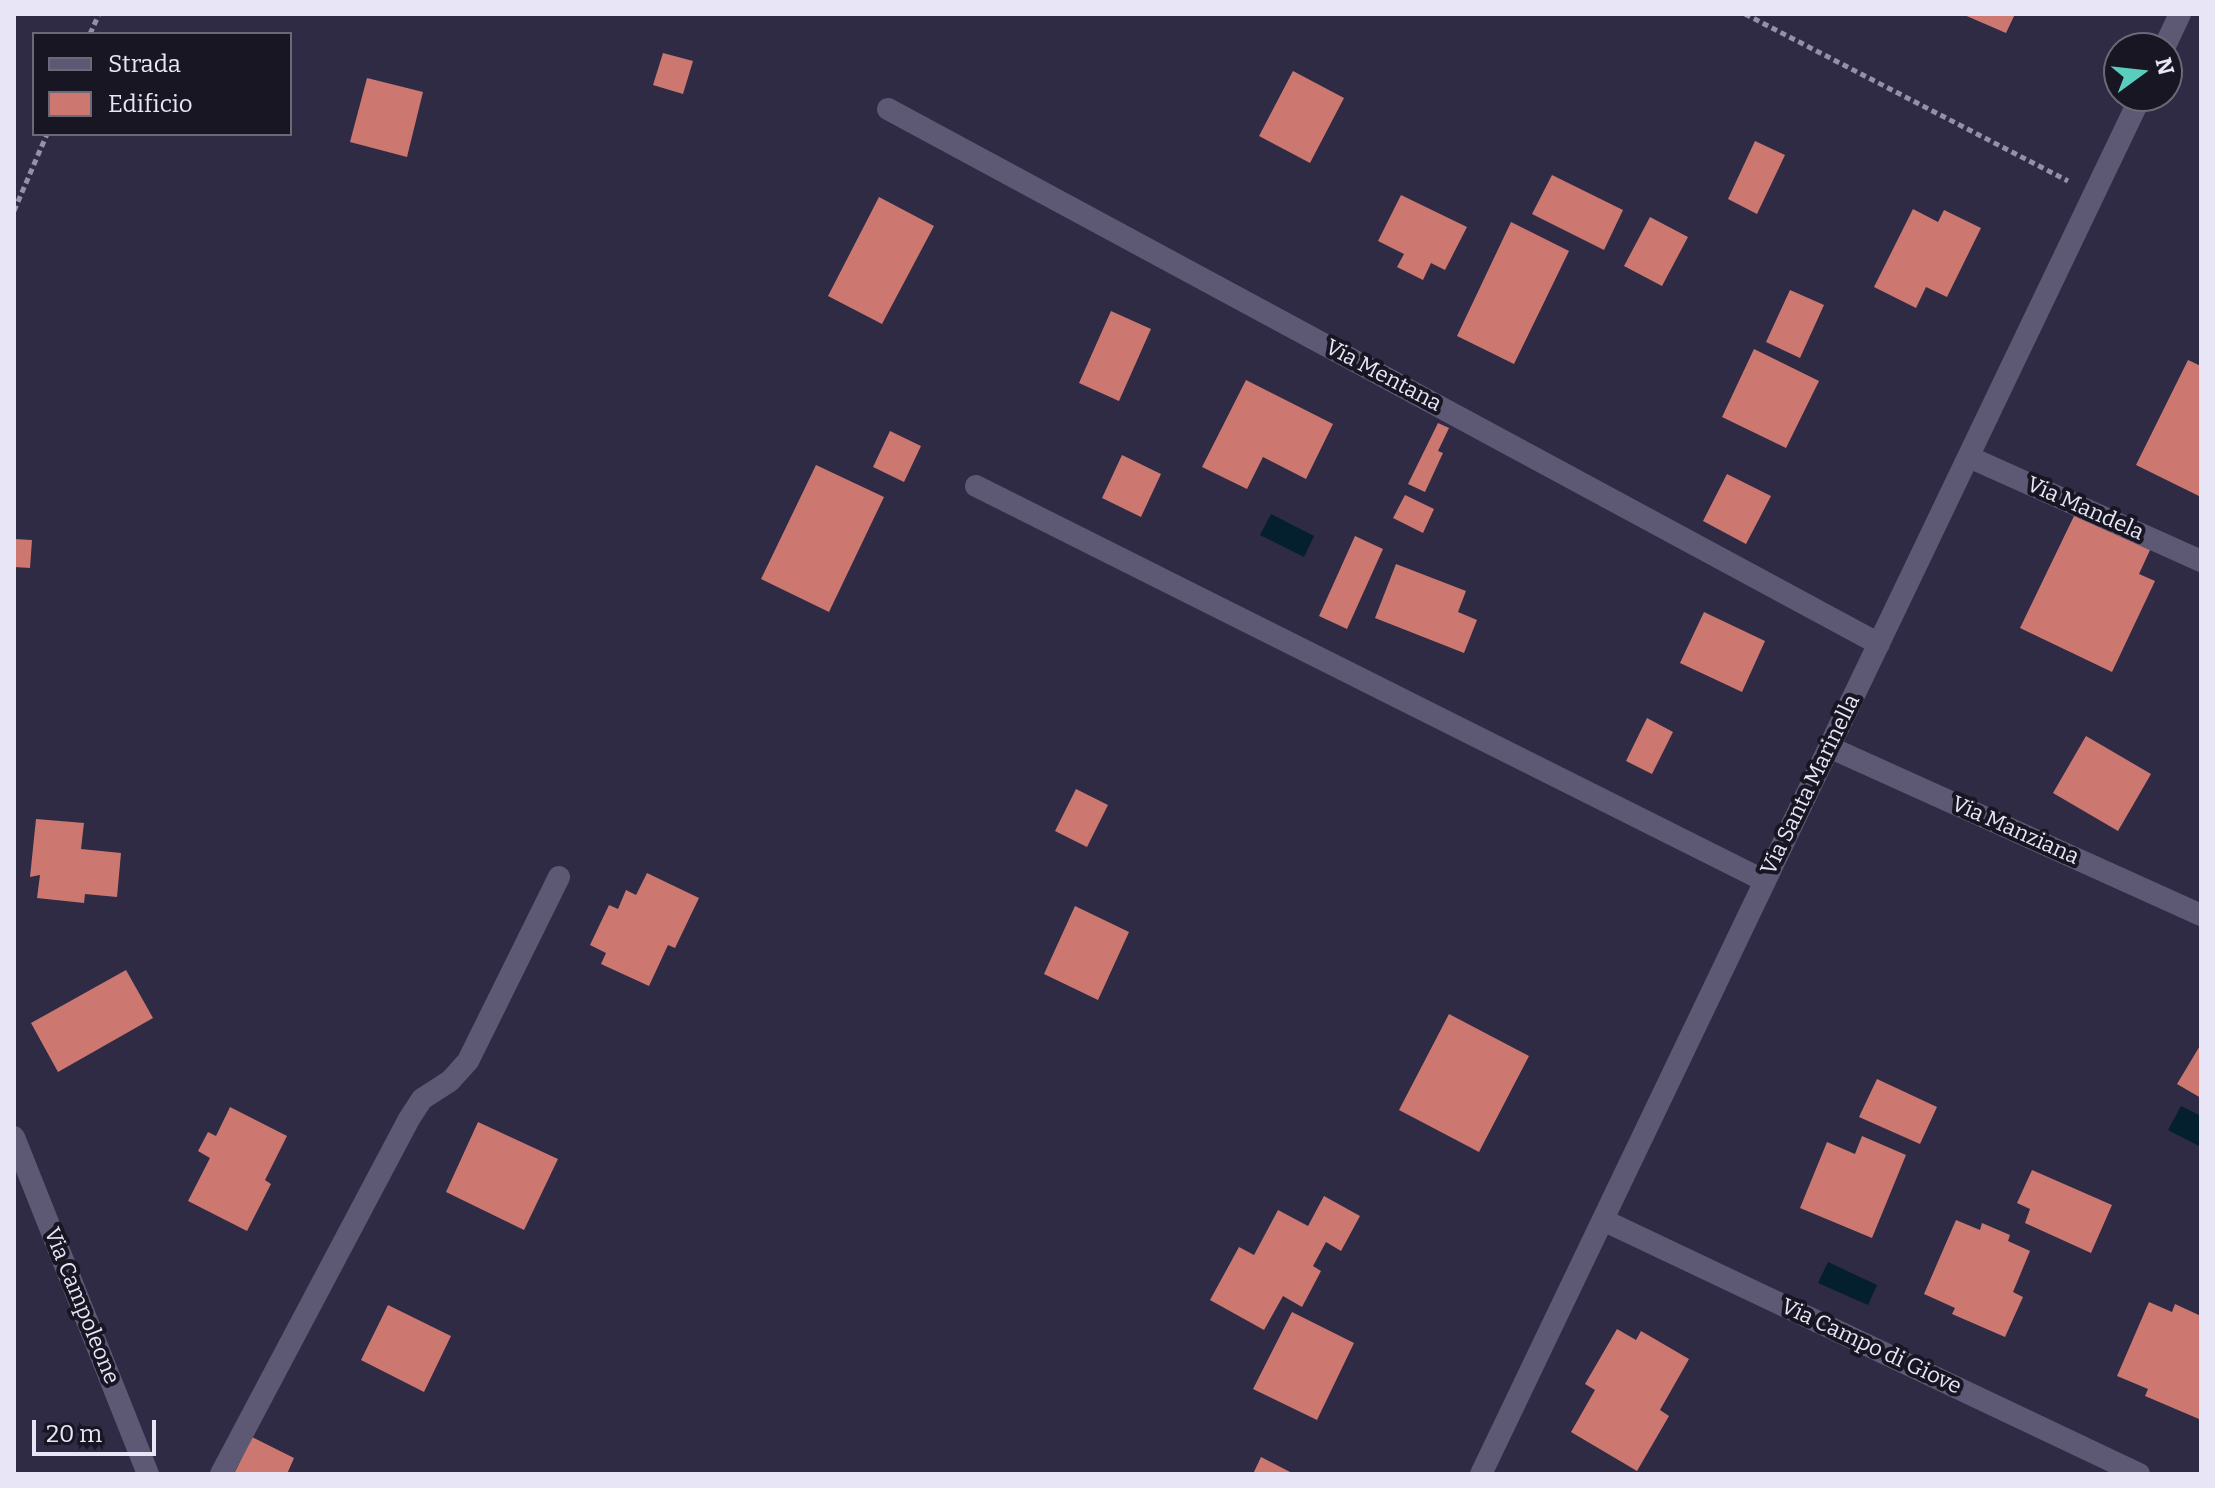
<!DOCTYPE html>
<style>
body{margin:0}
#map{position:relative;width:2215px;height:1488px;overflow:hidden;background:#2f2b45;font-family:Bitter,serif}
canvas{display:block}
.frame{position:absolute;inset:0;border:16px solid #e7e5f6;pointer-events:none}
.legend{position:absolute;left:32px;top:32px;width:260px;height:104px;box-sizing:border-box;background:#171622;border:2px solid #6a6977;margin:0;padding:10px 14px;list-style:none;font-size:24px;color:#e7e5f6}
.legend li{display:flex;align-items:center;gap:16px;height:40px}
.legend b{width:40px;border:2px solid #6a6977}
.north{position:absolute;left:2103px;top:32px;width:80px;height:80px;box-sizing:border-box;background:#171622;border:2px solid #6a6977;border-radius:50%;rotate:75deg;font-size:22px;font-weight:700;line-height:32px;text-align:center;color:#e7e5f6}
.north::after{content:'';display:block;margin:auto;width:28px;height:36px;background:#59cebe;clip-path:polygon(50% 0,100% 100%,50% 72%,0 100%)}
.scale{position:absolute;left:32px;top:1420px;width:124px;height:36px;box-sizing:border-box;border:4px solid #e7e5f6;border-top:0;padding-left:10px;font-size:24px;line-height:28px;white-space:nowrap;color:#e7e5f6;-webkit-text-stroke:6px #171622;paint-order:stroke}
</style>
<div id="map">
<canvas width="2215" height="1488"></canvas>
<div class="frame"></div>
<ul class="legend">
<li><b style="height:10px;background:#5d5975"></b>Strada</li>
<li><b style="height:22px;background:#cc7870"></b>Edificio</li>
</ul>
<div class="north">N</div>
<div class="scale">20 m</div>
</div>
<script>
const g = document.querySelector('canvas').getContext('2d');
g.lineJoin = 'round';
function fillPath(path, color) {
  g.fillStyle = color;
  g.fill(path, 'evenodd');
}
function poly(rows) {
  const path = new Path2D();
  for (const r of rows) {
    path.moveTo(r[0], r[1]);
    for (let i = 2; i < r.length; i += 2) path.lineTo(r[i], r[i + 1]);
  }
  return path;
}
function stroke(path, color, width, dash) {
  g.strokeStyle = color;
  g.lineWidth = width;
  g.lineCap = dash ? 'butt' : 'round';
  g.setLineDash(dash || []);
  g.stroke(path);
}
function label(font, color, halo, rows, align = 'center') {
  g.font = font + ' Bitter,serif';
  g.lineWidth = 8;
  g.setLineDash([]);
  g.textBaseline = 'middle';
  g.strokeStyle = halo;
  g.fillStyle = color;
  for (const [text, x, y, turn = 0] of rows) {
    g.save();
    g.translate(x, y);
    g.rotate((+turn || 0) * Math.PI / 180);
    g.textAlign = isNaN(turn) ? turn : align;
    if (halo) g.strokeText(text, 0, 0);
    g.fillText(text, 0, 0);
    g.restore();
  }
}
fillPath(poly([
 [1271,514,1314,536,1304,557,1260,535],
 [2181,1106,2201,1116,2201,1147,2168,1130],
 [1828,1262,1877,1285,1868,1305,1818,1283]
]), '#041f2d');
fillPath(poly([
 [1962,14,2015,14,2006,33],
 [663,53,693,61,683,94,653,85],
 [1293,71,1344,98,1310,163,1259,136],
 [367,78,423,92,407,157,350,142],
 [1755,141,1785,155,1757,214,1728,199],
 [1552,175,1623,210,1604,250,1532,214],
 [1401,195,1467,227,1445,270,1431,263,1423,280,1397,267,1404,254,1378,241],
 [879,197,934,226,882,324,828,296],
 [1913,209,1938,222,1944,210,1981,228,1947,297,1926,287,1916,308,1874,287],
 [1650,217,1688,237,1662,286,1624,266],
 [1511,222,1569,251,1514,364,1457,336],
 [1790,290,1824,305,1800,358,1766,342],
 [1111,311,1151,329,1119,401,1079,383],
 [1754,349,1819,381,1786,448,1722,417],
 [2188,360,2201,366,2201,497,2136,465],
 [1246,380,1333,424,1306,479,1263,457,1247,489,1202,467],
 [1438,423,1449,428,1438,451,1443,453,1425,492,1408,484],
 [890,431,921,446,904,482,873,467],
 [1122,455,1161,474,1141,517,1102,498],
 [816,465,884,497,829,612,761,579],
 [1727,474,1771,496,1746,544,1703,521],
 [1405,495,1434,509,1423,533,1393,518],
 [2075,514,2150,550,2139,574,2155,581,2112,672,2020,628],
 [1355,536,1383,549,1347,629,1319,616],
 [14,539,32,540,30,568,14,567],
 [1396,564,1466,591,1458,612,1477,620,1464,653,1375,618],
 [1704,612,1765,641,1742,692,1680,663],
 [1647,718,1673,732,1652,774,1626,761],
 [2086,736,2151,774,2118,831,2053,793],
 [1076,789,1108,805,1087,847,1055,831],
 [36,819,84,823,81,849,121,853,117,897,85,894,84,903,37,898,40,875,30,877],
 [647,873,699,898,675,948,668,945,649,986,601,964,606,953,590,945,609,905,618,909,626,890,636,895],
 [1075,906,1129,932,1098,1000,1044,974],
 [126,970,153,1018,58,1072,31,1023],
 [1449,1014,1529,1056,1479,1152,1399,1110],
 [2201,1044,2201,1098,2177,1084],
 [1877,1079,1937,1107,1920,1144,1859,1117],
 [230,1107,287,1136,265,1180,271,1184,247,1231,188,1201,210,1158,198,1151,208,1132,216,1136],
 [478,1122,558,1159,524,1230,446,1192],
 [1862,1136,1906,1155,1872,1238,1800,1208,1827,1142,1855,1154],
 [2032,1170,2112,1205,2091,1253,2025,1223,2030,1209,2017,1203],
 [1324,1196,1360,1216,1341,1251,1326,1242,1313,1266,1321,1271,1302,1307,1283,1296,1264,1330,1210,1300,1239,1247,1254,1255,1278,1210,1308,1226],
 [1956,1220,1980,1230,1982,1223,2010,1235,2008,1241,2030,1251,2013,1292,2023,1297,2005,1337,1952,1314,1955,1308,1924,1294],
 [2149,1302,2172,1312,2175,1304,2201,1316,2201,1413,2199,1419,2145,1396,2148,1389,2117,1376],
 [388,1305,451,1336,424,1392,361,1360],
 [1292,1312,1354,1343,1317,1420,1253,1389],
 [1617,1329,1636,1340,1641,1331,1689,1359,1660,1410,1669,1416,1637,1471,1571,1432,1595,1390,1585,1384],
 [252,1437,294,1458,287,1474,234,1474],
 [1261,1457,1294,1474,1253,1474]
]), '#cc7870');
stroke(poly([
 [1745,14,2068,181],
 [90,34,99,14],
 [14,211,47,134]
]), '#9491a6', 5, [6, 4]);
stroke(poly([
 [2164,48,2180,14],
 [888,109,1879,644],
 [1969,457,2201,561],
 [976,486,1765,881],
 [1829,747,2201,915],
 [14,1137,148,1474],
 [1603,1220,2139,1474],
 [221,1474,409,1119,422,1099,450,1081,468,1061,559,877],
 [1481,1474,2141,96]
]), '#5d5975', 22);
label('22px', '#e7e5f6', '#171622', [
 ["Via Mentana",1383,376,28],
 ["Via Mandela",2085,509,24],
 ["Via Santa Marinella",1811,785,-64],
 ["Via Manziana",2015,831,24],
 ["Via Campoleone",81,1306,68],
 ["Via Campo di Giove",1871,1347,25]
]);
</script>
